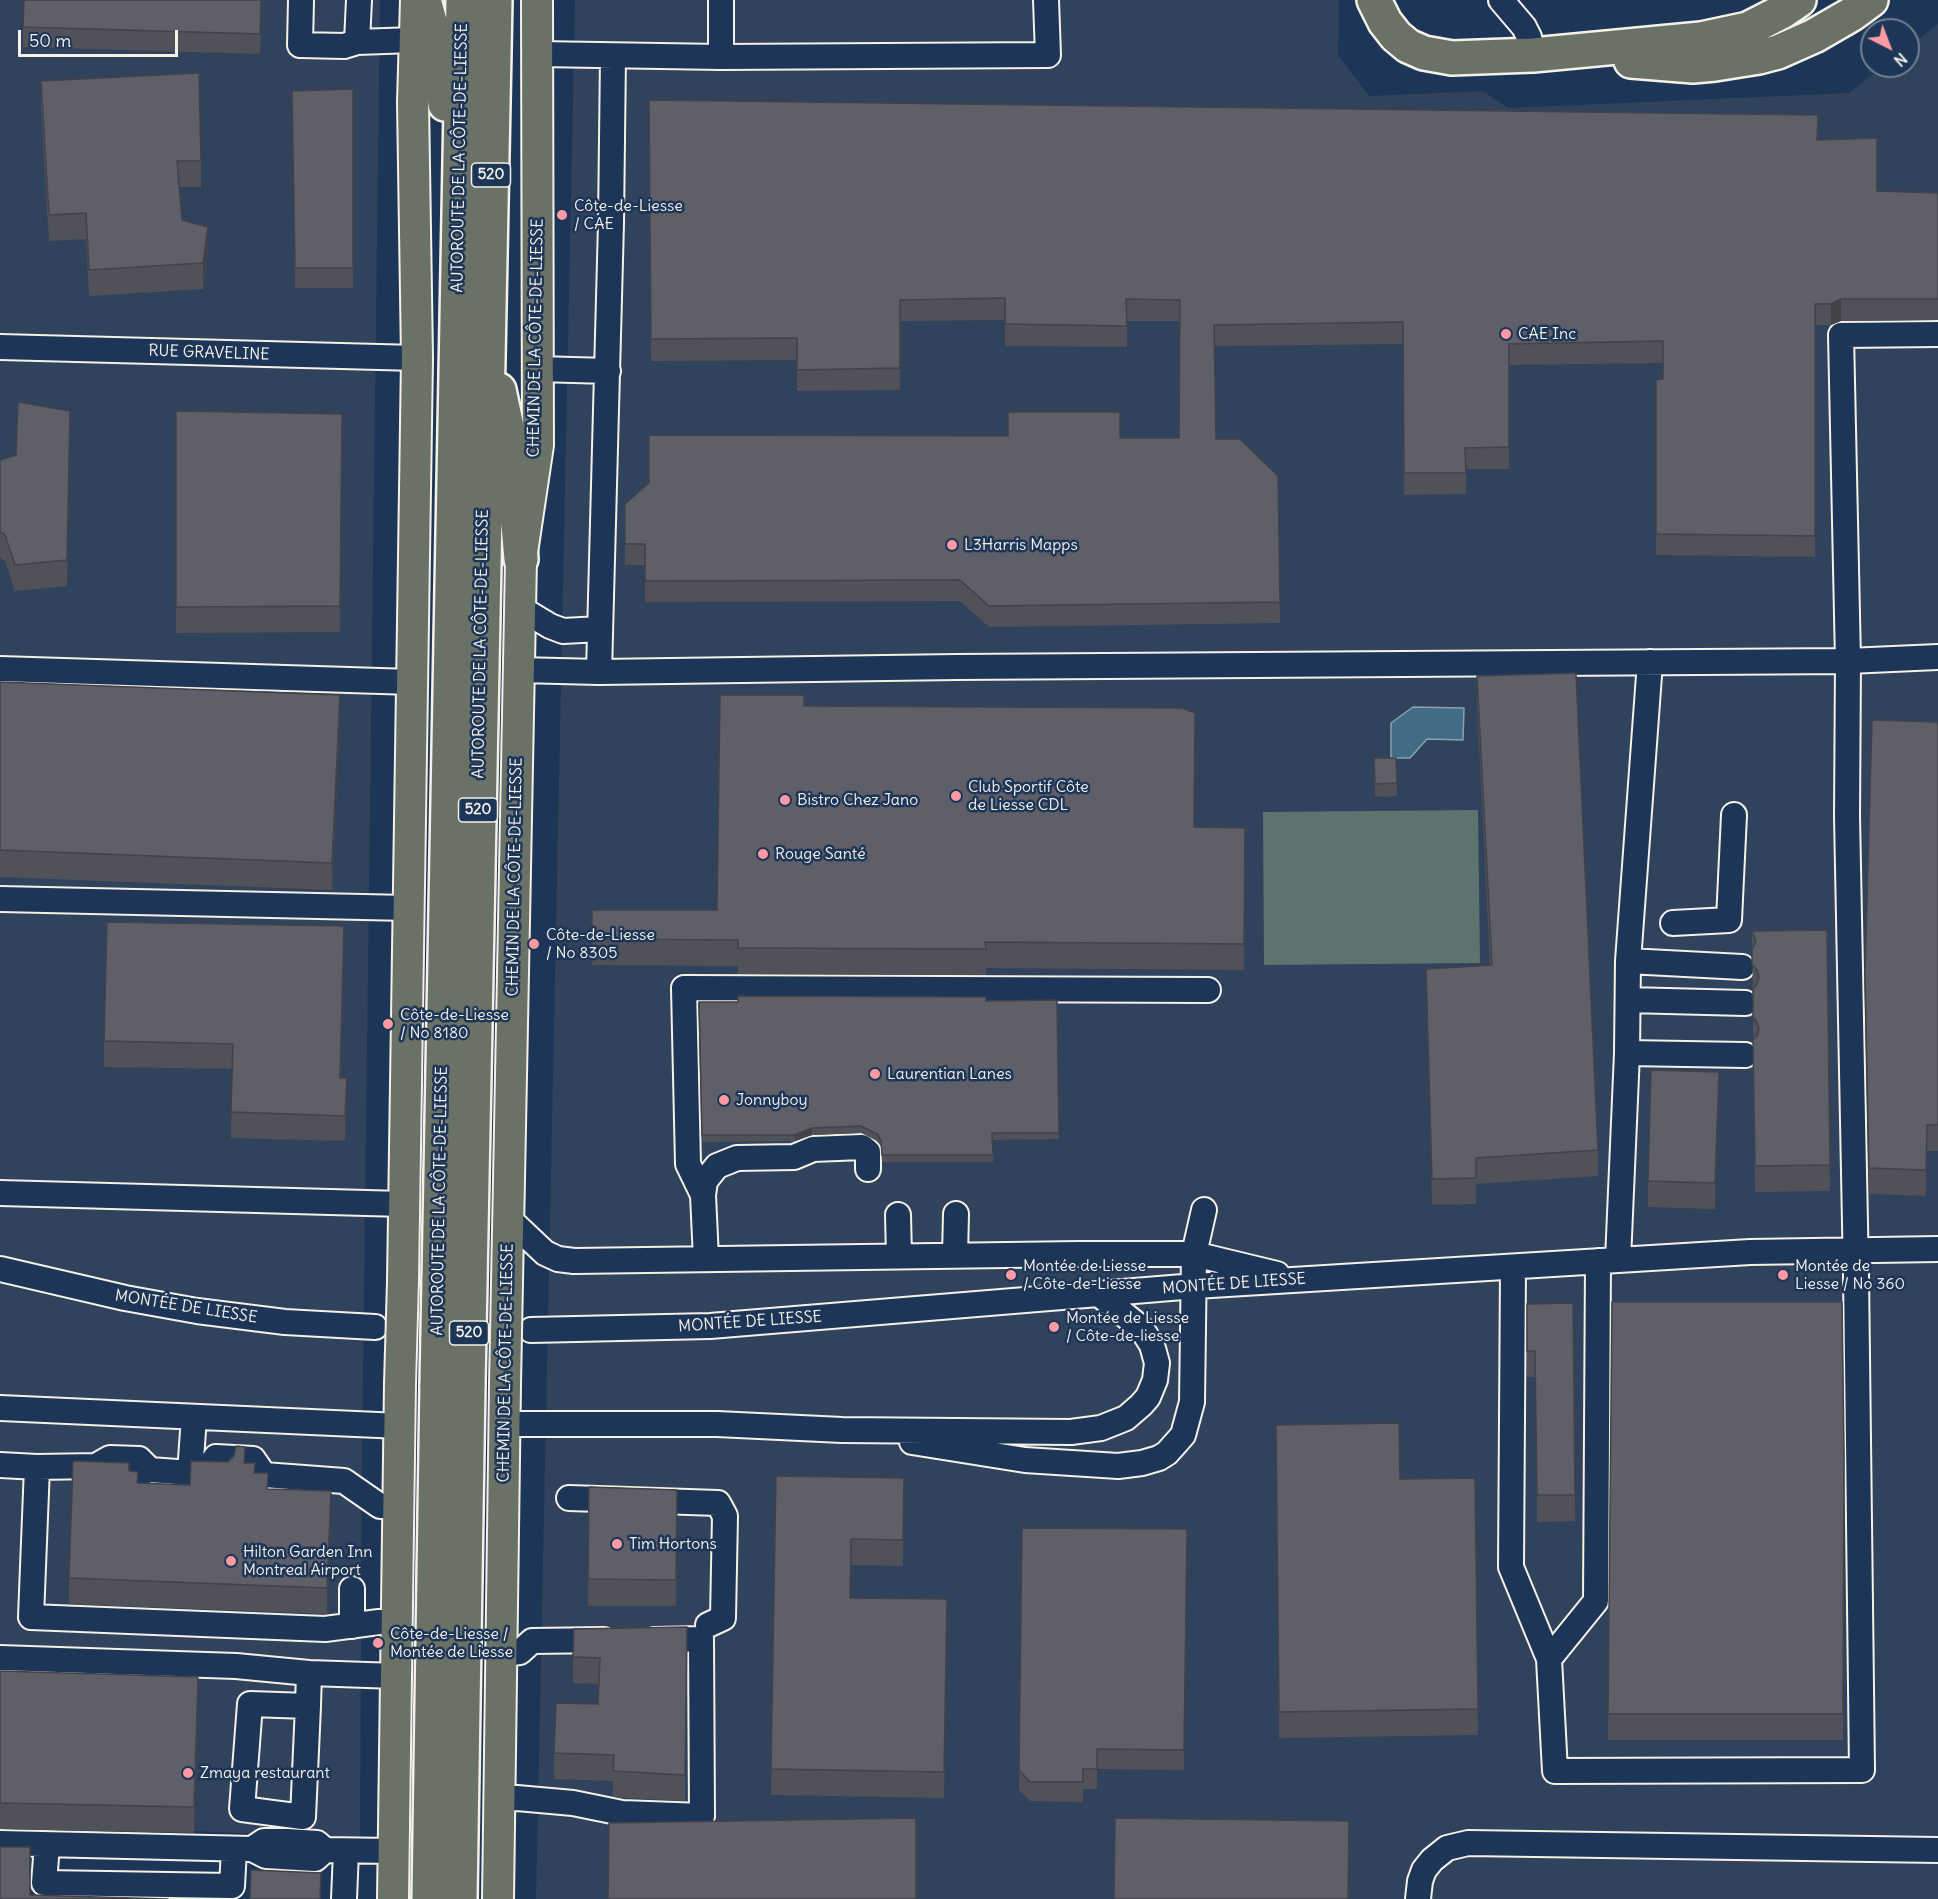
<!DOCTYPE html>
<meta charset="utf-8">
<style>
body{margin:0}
#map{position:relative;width:1938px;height:1899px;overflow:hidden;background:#1d3557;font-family:Delius,sans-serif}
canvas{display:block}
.north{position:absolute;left:1860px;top:18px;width:60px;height:60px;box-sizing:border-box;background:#1d3557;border:2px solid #738091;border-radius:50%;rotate:138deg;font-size:16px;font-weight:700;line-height:24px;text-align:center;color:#f4f1e8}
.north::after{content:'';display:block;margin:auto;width:21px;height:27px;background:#ff9aa2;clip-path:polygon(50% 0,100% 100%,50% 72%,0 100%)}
.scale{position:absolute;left:18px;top:30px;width:160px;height:27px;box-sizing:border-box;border:3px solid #f4f1e8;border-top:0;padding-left:8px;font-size:18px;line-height:21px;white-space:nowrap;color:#f4f1e8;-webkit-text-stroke:4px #1d3557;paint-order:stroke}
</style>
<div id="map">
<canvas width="1938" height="1899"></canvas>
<div class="north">N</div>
<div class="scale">50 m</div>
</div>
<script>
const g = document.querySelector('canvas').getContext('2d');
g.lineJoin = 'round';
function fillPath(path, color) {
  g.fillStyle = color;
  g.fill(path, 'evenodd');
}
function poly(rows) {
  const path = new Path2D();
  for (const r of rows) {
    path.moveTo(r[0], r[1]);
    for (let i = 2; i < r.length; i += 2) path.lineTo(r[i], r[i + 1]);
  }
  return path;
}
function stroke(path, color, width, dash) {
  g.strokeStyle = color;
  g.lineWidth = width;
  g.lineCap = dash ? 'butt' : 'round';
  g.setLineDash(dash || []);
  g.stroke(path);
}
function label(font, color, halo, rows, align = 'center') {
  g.font = font + ' Delius,sans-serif';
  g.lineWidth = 5;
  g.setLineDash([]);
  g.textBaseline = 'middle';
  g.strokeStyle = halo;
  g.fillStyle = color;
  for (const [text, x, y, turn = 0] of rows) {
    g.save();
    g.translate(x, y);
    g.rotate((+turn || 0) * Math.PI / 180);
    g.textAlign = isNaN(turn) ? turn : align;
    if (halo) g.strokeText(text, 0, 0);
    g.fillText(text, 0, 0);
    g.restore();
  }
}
fillPath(poly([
 [0,0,380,0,362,1458,360,1838,0,1823],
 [575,0,1339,0,1338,55,1369,96,1483,91,1508,108,1849,93,1884,66,1908,66,1908,47,1938,24,1938,1899,536,1899]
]), '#30425c');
fillPath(poly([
 [1478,810,1480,963,1264,965,1263,812]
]), '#5e736f');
const water = poly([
 [1413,707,1464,708,1463,740,1427,739,1410,758,1391,758,1391,723,1413,707]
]);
fillPath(water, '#406c85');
stroke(water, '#88a1ad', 1.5);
stroke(poly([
 [383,1327,523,1330]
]), '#3d516d', 24, [24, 12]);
const minor = poly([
 [301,0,300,45,344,46,357,42],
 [359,0,357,42,414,40],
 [721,0,721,57],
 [1501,0,1524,27,1529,37,1533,55],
 [538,54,721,57,1048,55,1046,0],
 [0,347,417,358],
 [538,369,608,371],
 [520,608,550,626,563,631,600,629],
 [0,669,412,682],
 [519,670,599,672,957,667,1848,661,1938,657],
 [599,672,611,223,613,56],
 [0,899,408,908],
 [1673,923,1729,920,1734,815],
 [1628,961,1742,967],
 [1628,1000,1745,1003],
 [1627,1053,1745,1055],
 [0,1193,403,1204],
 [703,1195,688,1164,684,988,1208,990],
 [898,1215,899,1256],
 [509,1219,545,1253,558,1259,574,1261,1079,1254,1194,1254,1277,1274],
 [955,1255,956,1214],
 [706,1259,703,1195,705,1181,717,1166,737,1158,794,1157,813,1149,862,1147,868,1152,868,1169],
 [1618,1260,1627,1053,1628,961,1650,662],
 [1598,1261,1596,1601,1549,1659,1555,1771,1862,1770,1856,1274,1847,816,1848,661,1841,335,1938,334],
 [1513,1268,1511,1567,1549,1659],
 [0,1269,125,1298,197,1311,285,1322,375,1327],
 [531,1330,710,1326,1195,1286,1618,1260,1750,1252,1938,1249],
 [0,1408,400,1426],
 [506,1424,717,1424,842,1430,1071,1432,1101,1428,1126,1418,1141,1405,1148,1397,1155,1380,1157,1363,1152,1345,1141,1328,1100,1295],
 [912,1442,1025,1460,1118,1466,1142,1463,1159,1458,1167,1453,1183,1435,1192,1402,1194,1254,1204,1210],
 [0,1465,37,1467],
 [150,1470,139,1459,110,1458,96,1466,37,1467,31,1617,325,1629,379,1622,397,1622],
 [190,1473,194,1417],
 [136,1475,150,1470,204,1474],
 [222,1475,204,1474,216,1457,253,1459,264,1475,344,1481,380,1506,399,1506],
 [569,1498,718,1503,725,1516,723,1618,708,1625],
 [352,1626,352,1589],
 [502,1654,520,1652,532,1641,604,1640],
 [0,1658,236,1666,309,1673,396,1676],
 [308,1706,250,1704,242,1809,303,1817,308,1706,309,1673],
 [500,1799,517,1798,573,1803,622,1813,702,1816,701,1639,654,1640],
 [0,1843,252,1849],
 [47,1845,44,1883,232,1886,234,1849],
 [325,1850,315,1859,266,1856,252,1849,264,1841,287,1841,317,1843,325,1850,393,1851],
 [344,1899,346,1851],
 [1418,1899,1420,1881,1424,1870,1432,1860,1447,1848,1468,1843,1938,1850]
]);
const major = poly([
 [403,1281,417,358,413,102,416,0],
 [507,1282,521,559,538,445,537,0],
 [393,1899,400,1384],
 [498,1899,505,1384]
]);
const highway = poly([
 [424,0,436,43,445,104],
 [1374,0,1385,22,1396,36,1408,46,1424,53,1452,58,1533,55,1701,39,1748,29,1783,11,1799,0],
 [1631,61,1693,66,1715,64,1759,57,1778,52,1814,36,1852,14,1871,0],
 [499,390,511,446,521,559],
 [439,1281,463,0],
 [470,1281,495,0],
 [429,1899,437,1384],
 [460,1899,468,1384]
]);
stroke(minor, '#f4f1e8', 28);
stroke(major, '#f4f1e8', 34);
stroke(highway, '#f4f1e8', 38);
stroke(minor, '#1d3557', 24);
stroke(major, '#6a7166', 30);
stroke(highway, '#6a7166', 33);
const majorBridge = poly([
 [400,1384,403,1281],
 [505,1384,507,1282]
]);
const highwayBridge = poly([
 [437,1384,439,1281],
 [468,1384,470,1281]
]);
stroke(majorBridge, '#f4f1e8', 34, []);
stroke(highwayBridge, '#f4f1e8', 38, []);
stroke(majorBridge, '#6a7166', 30);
stroke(highwayBridge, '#6a7166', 33);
fillPath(poly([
 [262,0,260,54,23,47,23,27],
 [41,81,201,161,201,187,179,187,182,220,208,253,203,289,89,296,86,239,49,241,41,107],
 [353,89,353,288,295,288,292,91],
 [649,100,1818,140,1877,191,1938,193,1938,320,1841,321,1831,325,1815,325,1815,557,1656,555,1656,380,1663,379,1663,363,1509,365,1509,469,1466,469,1466,494,1404,495,1403,344,1214,346,1216,439,1278,476,1280,623,989,627,960,601,645,602,645,565,625,565,625,504,1120,438,1179,438,1180,321,1127,321,1127,347,1005,346,1005,320,900,321,900,390,797,391,797,360,651,361],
 [176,411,342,414,340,632,176,633],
 [70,438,67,586,15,591,5,561,0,558,0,460],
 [1477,676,1598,1150,1598,1176,1476,1184,1476,1204,1432,1205,1426,969,1490,966,1477,702],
 [0,682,340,722,332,890,0,877],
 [804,706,1194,827,1245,828,1244,970,986,968,986,975,738,974,738,966,592,965,592,910,717,910],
 [1938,722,1938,1151,1927,1151,1926,1196,1869,1194,1865,973],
 [1374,758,1396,758,1397,796,1375,797],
 [1827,930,1830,1191,1755,1192,1752,931],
 [344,952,341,1078,347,1103,345,1141,231,1138,232,1069,104,1067,104,1041],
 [1057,1000,1059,1139,993,1140,993,1162,882,1162,881,1146,877,1141,861,1133,812,1135,795,1141,702,1142,699,1002],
 [1719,1098,1715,1209,1648,1207,1648,1181],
 [1612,1302,1844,1454,1843,1740,1608,1740],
 [1573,1303,1575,1521,1537,1522,1535,1377,1527,1377,1527,1304],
 [1276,1425,1400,1479,1475,1478,1478,1735,1279,1738],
 [245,1463,268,1489,331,1517,327,1614,69,1604,69,1578,129,1471,138,1483,190,1485],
 [776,1476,904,1504,903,1566,851,1565,850,1598,947,1626,944,1798,771,1795],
 [589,1487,677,1490,676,1606,588,1606],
 [1022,1528,1187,1529,1184,1770,1097,1769,1097,1789,1083,1789,1083,1802,1030,1801,1019,1790],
 [687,1627,685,1801,613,1797,613,1781,554,1779,554,1753,598,1704,599,1684,573,1683,573,1657],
 [0,1671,198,1704,194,1833,0,1829]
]), '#515259');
fillPath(poly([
 [208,227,208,253,203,289,203,263],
 [1841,299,1841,321,1831,325,1831,304],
 [340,695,340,722,332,890,332,863],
 [344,926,344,952,340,1103,340,1078],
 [1719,1072,1719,1098,1715,1209,1715,1183],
 [347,1078,347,1103,345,1141,345,1116],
 [1927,1125,1927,1151,1926,1196,1926,1170],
 [812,1128,812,1135,795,1141,795,1135],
 [331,1491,331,1517,327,1614,327,1588],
 [198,1677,198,1704,194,1833,194,1807]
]), '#424249');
const building = poly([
 [24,0,261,0,260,34,23,27,24,0],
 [199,73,201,161,177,161,182,220,208,227,203,263,89,270,86,213,49,215,41,81,199,73],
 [353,89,353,268,295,268,292,91,353,89],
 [649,100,1818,115,1817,140,1877,138,1877,191,1938,193,1938,299,1841,299,1831,304,1815,304,1815,536,1656,534,1656,380,1663,379,1663,341,1509,344,1509,447,1465,448,1466,473,1404,473,1403,322,1214,325,1216,439,1240,439,1278,476,1280,602,989,606,960,580,645,581,645,544,625,544,625,504,649,483,649,435,1008,436,1008,412,1120,412,1120,438,1179,438,1180,300,1126,299,1127,326,1005,324,1005,298,900,300,900,368,797,370,797,338,651,339,649,100],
 [18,402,70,411,67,560,15,565,5,535,0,532,0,460,16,455,18,402],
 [176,411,342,414,340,606,176,607,176,411],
 [1576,673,1598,1150,1476,1158,1476,1178,1432,1179,1426,969,1492,965,1477,676,1576,673],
 [0,682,340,695,332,863,0,850,0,682],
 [720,695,804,695,804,706,1182,708,1195,713,1194,827,1245,828,1244,944,985,942,986,949,738,948,738,940,592,939,592,910,717,910,720,695],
 [1872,720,1938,722,1938,1125,1927,1125,1926,1170,1869,1168,1865,973,1872,720],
 [1374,758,1396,758,1397,783,1375,784,1374,758],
 [107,922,344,926,340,1078,347,1078,345,1116,231,1112,233,1044,104,1041,107,922],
 [1827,930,1830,1165,1755,1166,1753,1040,1757,1036,1759,1029,1757,1022,1753,1017,1753,989,1757,984,1759,977,1757,970,1752,965,1752,950,1756,941,1752,931,1827,930],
 [738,996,986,997,986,1001,1057,1000,1059,1133,992,1133,993,1155,882,1155,881,1140,877,1134,861,1126,812,1128,795,1135,702,1135,699,1002,738,1002,738,996],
 [1651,1070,1719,1072,1715,1183,1648,1181,1651,1070],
 [1612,1302,1842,1302,1844,1454,1843,1714,1608,1714,1612,1302],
 [1573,1303,1575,1495,1537,1495,1535,1351,1527,1351,1527,1304,1573,1303],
 [1399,1423,1400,1479,1475,1478,1478,1709,1279,1712,1276,1425,1399,1423],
 [236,1446,245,1447,244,1463,255,1463,254,1473,268,1473,267,1489,331,1491,327,1588,69,1578,73,1461,129,1463,129,1471,138,1472,137,1483,190,1485,191,1461,228,1462,234,1456,236,1446],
 [776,1476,904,1478,903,1540,851,1539,850,1598,947,1599,944,1772,771,1769,776,1476],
 [589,1487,677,1490,676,1580,588,1579,589,1487],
 [1022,1528,1187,1529,1184,1750,1097,1749,1097,1769,1083,1769,1083,1782,1030,1782,1019,1770,1022,1528],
 [687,1627,685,1775,613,1771,614,1755,554,1753,556,1703,598,1704,600,1658,573,1657,574,1629,687,1627],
 [0,1671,198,1677,194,1807,0,1803,0,1671],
 [916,1818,916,1899,608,1899,609,1823,916,1818],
 [1115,1818,1349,1821,1348,1899,1114,1899,1115,1818],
 [0,1847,30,1847,30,1895,168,1899,0,1899,0,1847],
 [251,1870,321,1873,320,1899,250,1899,251,1870]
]);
fillPath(building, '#5e5f68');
stroke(building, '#424249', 1.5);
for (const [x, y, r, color] of [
 [562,215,6,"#ff9aa2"],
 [1506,334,6,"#ff9aa2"],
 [952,545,6,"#ff9aa2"],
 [956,796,6,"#ff9aa2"],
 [785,800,6,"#ff9aa2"],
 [763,854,6,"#ff9aa2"],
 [534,944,6,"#ff9aa2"],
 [388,1024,6,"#ff9aa2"],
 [875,1074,6,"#ff9aa2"],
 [724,1100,6,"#ff9aa2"],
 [1011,1275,6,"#ff9aa2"],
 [1783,1275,6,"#ff9aa2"],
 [1054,1327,6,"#ff9aa2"],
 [617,1544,6,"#ff9aa2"],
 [231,1561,6,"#ff9aa2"],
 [378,1643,6,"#ff9aa2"],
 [188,1773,6,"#ff9aa2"]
]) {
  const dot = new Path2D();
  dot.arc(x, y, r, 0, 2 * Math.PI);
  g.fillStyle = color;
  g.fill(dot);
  stroke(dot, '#1d3557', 2);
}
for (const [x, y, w] of [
 [491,175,39],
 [478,810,39],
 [469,1333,39]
]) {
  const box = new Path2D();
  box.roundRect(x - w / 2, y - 12, w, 24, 4.5);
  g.fillStyle = '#1d3557';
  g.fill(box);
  stroke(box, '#f4f1e8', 1.5);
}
label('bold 15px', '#f4f1e8', null, [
 ["520",491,175],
 ["520",478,810],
 ["520",469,1333]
]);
label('16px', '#f4f1e8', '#1d3557', [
 ["AUTOROUTE DE LA CÔTE-DE-LIESSE",460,158,-89],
 ["CHEMIN DE LA CÔTE-DE-LIESSE",536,338,-89],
 ["RUE GRAVELINE",209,353,2],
 ["AUTOROUTE DE LA CÔTE-DE-LIESSE",481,644,-89],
 ["CHEMIN DE LA CÔTE-DE-LIESSE",515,877,-89],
 ["AUTOROUTE DE LA CÔTE-DE-LIESSE",440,1201,-89],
 ["MONTÉE DE LIESSE",1234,1284,-4],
 ["MONTÉE DE LIESSE",186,1307,9],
 ["MONTÉE DE LIESSE",750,1322,-4],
 ["CHEMIN DE LA CÔTE-DE-LIESSE",506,1363,-89]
]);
label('16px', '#f4f1e8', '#1d3557', [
 ["Côte-de-Liesse",574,206],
 ["/ CAE",574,224],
 ["CAE Inc",1518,334],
 ["L3Harris Mapps",964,545],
 ["Club Sportif Côte",968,787],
 ["de Liesse CDL",968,805],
 ["Bistro Chez Jano",797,800],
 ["Rouge Santé",775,854],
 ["Côte-de-Liesse",546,935],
 ["/ No 8305",546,953],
 ["Côte-de-Liesse",400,1015],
 ["/ No 8180",400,1033],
 ["Laurentian Lanes",887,1074],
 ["Jonnyboy",736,1100],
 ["Montée de Liesse",1023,1266],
 ["/ Côte-de-Liesse",1023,1284],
 ["Montée de",1795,1266],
 ["Liesse / No 360",1795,1284],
 ["Montée de Liesse",1066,1318],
 ["/ Côte-de-liesse",1066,1336],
 ["Tim Hortons",629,1544],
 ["Hilton Garden Inn",243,1552],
 ["Montreal Airport",243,1570],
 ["Côte-de-Liesse /",390,1634],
 ["Montée de Liesse",390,1652],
 ["Zmaya restaurant",200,1773]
], 'left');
</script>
